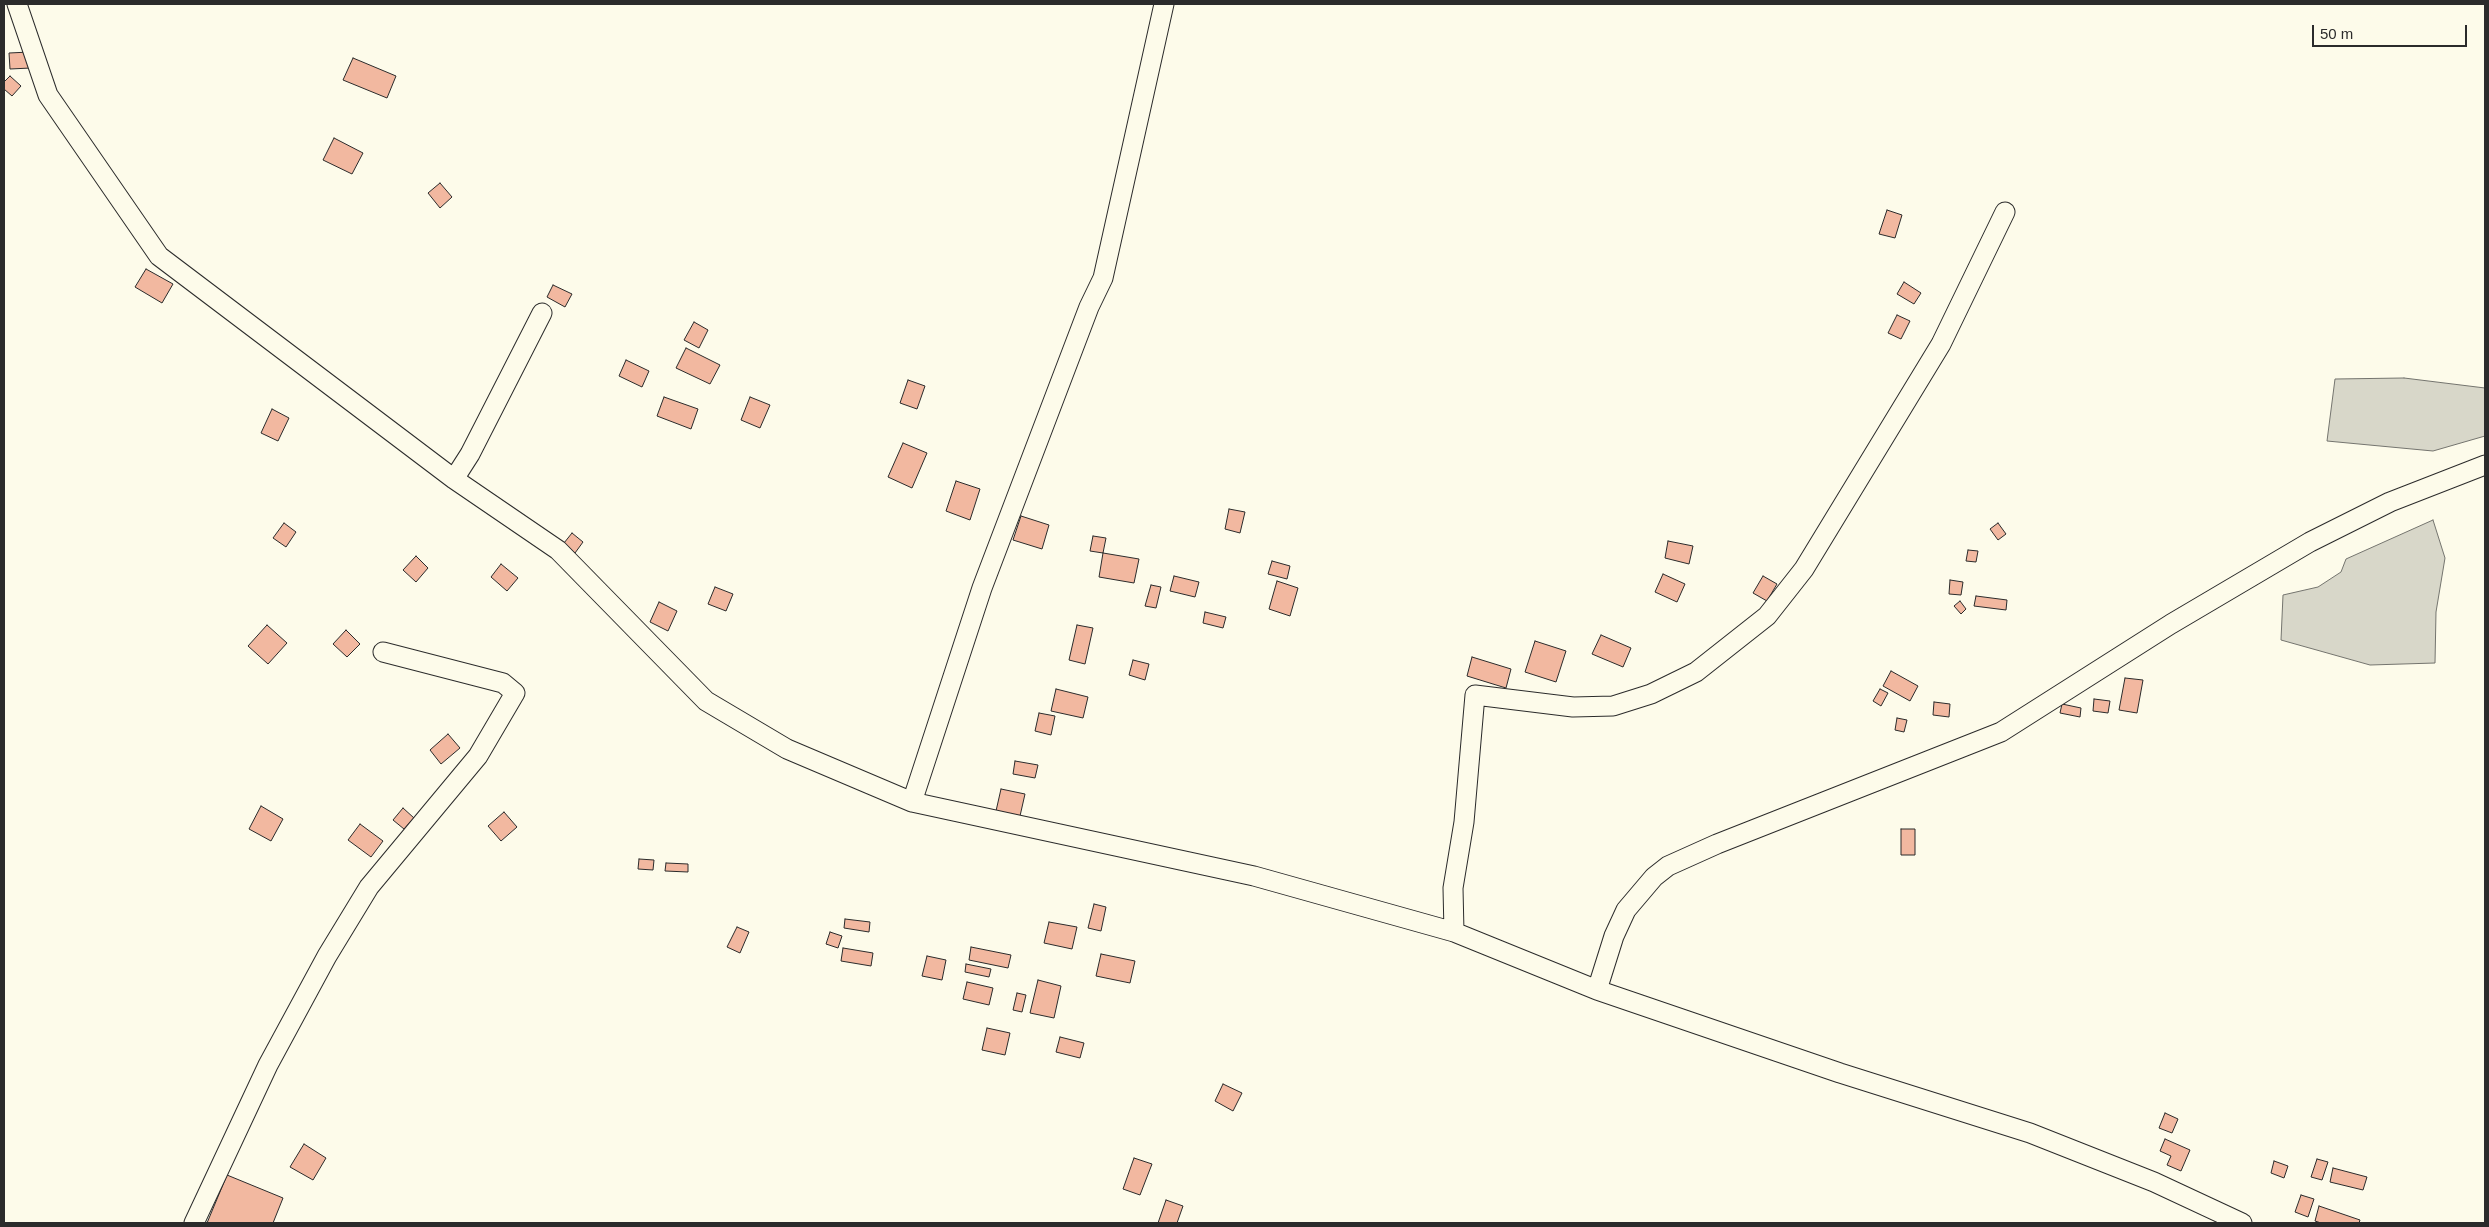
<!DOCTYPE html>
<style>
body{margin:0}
#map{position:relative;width:2489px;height:1227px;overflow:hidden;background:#fdfbea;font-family:Arial,sans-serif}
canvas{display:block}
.frame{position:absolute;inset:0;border:5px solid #2b2b2b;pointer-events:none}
.scale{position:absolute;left:2312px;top:25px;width:155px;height:22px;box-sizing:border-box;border:2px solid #2b2b2b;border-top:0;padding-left:6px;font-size:15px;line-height:18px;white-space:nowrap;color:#2b2b2b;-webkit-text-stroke:4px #fdfbea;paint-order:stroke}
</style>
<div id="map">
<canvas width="2489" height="1227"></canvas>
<div class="frame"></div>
<div class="scale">50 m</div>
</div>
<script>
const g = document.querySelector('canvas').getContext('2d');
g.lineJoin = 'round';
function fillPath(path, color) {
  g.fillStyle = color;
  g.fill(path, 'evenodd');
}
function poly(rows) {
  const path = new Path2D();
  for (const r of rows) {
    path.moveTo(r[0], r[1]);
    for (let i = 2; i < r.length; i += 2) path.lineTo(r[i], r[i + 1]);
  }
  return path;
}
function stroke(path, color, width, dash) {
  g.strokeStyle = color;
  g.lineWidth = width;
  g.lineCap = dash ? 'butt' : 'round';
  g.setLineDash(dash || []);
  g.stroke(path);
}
const water = poly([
 [2404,378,2485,388,2485,436,2433,451,2327,441,2335,379,2404,378],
 [2433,520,2445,558,2436,612,2435,663,2370,665,2281,640,2283,595,2318,587,2341,572,2346,559,2433,520]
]);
fillPath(water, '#d8d7c9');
stroke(water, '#74746e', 1);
const building = poly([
 [30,52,31,68,10,69,9,53,30,52],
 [353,58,396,76,387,98,343,80,353,58],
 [10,76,21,86,12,96,4,89,4,82,10,76],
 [334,138,363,153,352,174,323,160,334,138],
 [440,183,452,197,440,208,428,193,440,183],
 [1887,210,1902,215,1895,238,1879,234,1887,210],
 [146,269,173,284,162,303,135,287,146,269],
 [1904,282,1921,293,1914,304,1897,294,1904,282],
 [553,285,572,294,565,307,547,297,553,285],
 [1897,315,1910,321,1901,339,1888,333,1897,315],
 [694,322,708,330,699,348,684,340,694,322],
 [686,348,720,365,710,384,676,368,686,348],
 [626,360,649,371,642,387,619,376,626,360],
 [908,380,925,386,917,409,900,403,908,380],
 [664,397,698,409,691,429,657,416,664,397],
 [750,397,770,405,760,428,741,420,750,397],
 [272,409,289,418,278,441,261,433,272,409],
 [903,443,927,453,912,488,888,477,903,443],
 [956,481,980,489,970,520,946,511,956,481],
 [1229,509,1245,512,1240,533,1225,529,1229,509],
 [1021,516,1049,525,1042,549,1013,540,1021,516],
 [284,523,296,532,286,547,273,538,284,523],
 [1998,523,2006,534,1998,540,1990,529,1998,523],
 [572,533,583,542,575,553,564,543,572,533],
 [1093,536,1106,538,1103,553,1090,551,1093,536],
 [1668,541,1693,546,1689,564,1665,558,1668,541],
 [1968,550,1978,551,1976,562,1966,561,1968,550],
 [1103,553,1139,559,1134,583,1099,577,1103,553],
 [416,556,428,568,416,582,403,570,416,556],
 [1272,561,1290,566,1287,579,1268,574,1272,561],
 [501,564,518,578,507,591,491,577,501,564],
 [1663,574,1685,584,1677,602,1655,592,1663,574],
 [1174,576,1199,582,1195,597,1170,591,1174,576],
 [1763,576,1777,584,1767,601,1753,593,1763,576],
 [1950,580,1963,582,1961,595,1949,594,1950,580],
 [1277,581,1298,588,1290,616,1269,609,1277,581],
 [1151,585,1161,587,1156,608,1145,606,1151,585],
 [715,587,733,594,726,611,708,604,715,587],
 [1976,596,2007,600,2006,610,1974,606,1976,596],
 [1960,601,1966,609,1961,614,1954,606,1960,601],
 [659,602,677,611,668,631,650,622,659,602],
 [1205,612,1226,617,1223,628,1203,623,1205,612],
 [267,625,287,643,268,664,248,646,267,625],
 [1077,625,1093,628,1085,664,1069,660,1077,625],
 [346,630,360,644,347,657,333,644,346,630],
 [1601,635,1631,648,1623,667,1592,654,1601,635],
 [1535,641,1566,651,1556,682,1525,672,1535,641],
 [1472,657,1511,669,1506,688,1467,676,1472,657],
 [1133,660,1149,664,1145,680,1129,675,1133,660],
 [1891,671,1918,686,1910,701,1883,686,1891,671],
 [2125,678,2143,680,2137,713,2119,710,2125,678],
 [1056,689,1088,697,1083,718,1051,711,1056,689],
 [1880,689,1888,693,1881,706,1873,701,1880,689],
 [2094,699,2110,701,2108,713,2093,711,2094,699],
 [1934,702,1950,704,1949,717,1933,715,1934,702],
 [2062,704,2081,708,2080,717,2060,713,2062,704],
 [1039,713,1055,716,1051,735,1035,731,1039,713],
 [1897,718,1907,720,1904,732,1895,730,1897,718],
 [448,734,460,748,441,764,430,750,448,734],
 [1015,761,1038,765,1035,778,1013,774,1015,761],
 [1001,789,1025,794,1020,816,996,811,1001,789],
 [261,806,283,819,271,841,249,829,261,806],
 [403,808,414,818,404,829,393,820,403,808],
 [504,812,517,827,501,841,488,826,504,812],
 [360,824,383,841,371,857,348,840,360,824],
 [1901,829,1915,829,1915,855,1901,855,1901,829],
 [639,859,654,860,653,870,638,869,639,859],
 [666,863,688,864,688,872,665,871,666,863],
 [1094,904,1106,907,1101,931,1088,928,1094,904],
 [845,919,870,922,869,932,844,928,845,919],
 [1049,922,1077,927,1072,949,1044,943,1049,922],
 [737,927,749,932,740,953,727,947,737,927],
 [830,932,842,936,838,948,826,944,830,932],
 [971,947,1011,955,1008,968,969,960,971,947],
 [843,948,873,953,871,966,841,961,843,948],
 [1101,954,1135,961,1130,983,1096,976,1101,954],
 [927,956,946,960,942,980,922,976,927,956],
 [966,964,991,969,989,977,965,972,966,964],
 [1038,980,1061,986,1054,1018,1030,1013,1038,980],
 [967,982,993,988,989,1005,963,999,967,982],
 [1017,993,1026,995,1022,1012,1013,1010,1017,993],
 [987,1028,1010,1033,1005,1055,982,1050,987,1028],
 [1060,1037,1084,1043,1080,1058,1056,1052,1060,1037],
 [1223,1084,1242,1093,1233,1111,1215,1101,1223,1084],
 [2165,1113,2178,1119,2172,1133,2159,1128,2165,1113],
 [2165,1139,2190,1150,2181,1171,2167,1165,2171,1156,2160,1151,2165,1139],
 [304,1144,326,1158,313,1180,290,1167,304,1144],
 [1134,1158,1152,1164,1140,1195,1123,1189,1134,1158],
 [2317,1159,2328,1162,2322,1180,2311,1177,2317,1159],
 [2274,1161,2288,1166,2284,1178,2271,1173,2274,1161],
 [2333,1168,2367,1177,2363,1190,2330,1182,2333,1168],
 [227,1175,283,1198,273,1223,207,1223,227,1175],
 [2301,1195,2314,1199,2308,1217,2295,1212,2301,1195],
 [1166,1200,1183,1206,1177,1223,1158,1223,1166,1200],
 [2319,1206,2360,1220,2359,1223,2321,1223,2315,1221,2319,1206]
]);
fillPath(building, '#f2b8a0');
stroke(building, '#2b2b2b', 1);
const minor = poly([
 [17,4,48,95,159,256,454,479,558,550,706,701,787,749,912,802,1254,876,1454,932,1597,990,1840,1073,2030,1133,2154,1182,2242,1223],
 [454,479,470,454,542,313],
 [912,802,982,588,1089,307,1103,278,1164,4],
 [1454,932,1453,888,1464,822,1475,695,1573,707,1613,706,1651,694,1696,672,1767,616,1804,569,1941,344,2005,212],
 [1597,990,1614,936,1626,910,1654,877,1668,866,1717,844,2001,732,2171,624,2310,542,2390,502,2485,465],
 [194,1223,268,1065,327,956,369,887,478,756,515,693,503,683,383,652]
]);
stroke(minor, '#2b2b2b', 21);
stroke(minor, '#fdfbea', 19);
</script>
